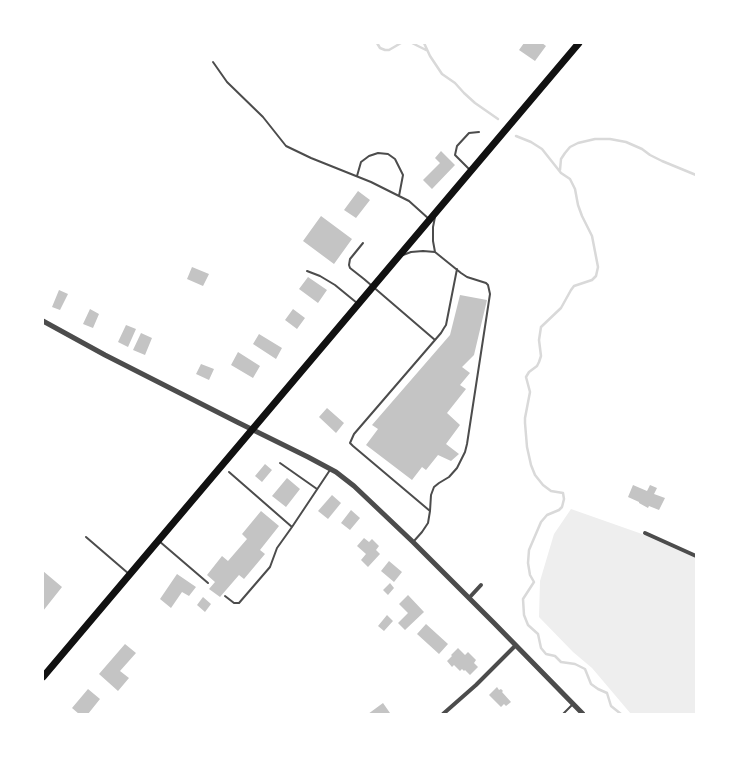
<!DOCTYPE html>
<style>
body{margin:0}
#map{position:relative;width:739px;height:757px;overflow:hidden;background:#fff;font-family:"Asap Condensed",sans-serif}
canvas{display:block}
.frame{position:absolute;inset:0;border:44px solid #fff;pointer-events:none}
</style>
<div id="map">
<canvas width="739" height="757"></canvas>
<div class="frame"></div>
</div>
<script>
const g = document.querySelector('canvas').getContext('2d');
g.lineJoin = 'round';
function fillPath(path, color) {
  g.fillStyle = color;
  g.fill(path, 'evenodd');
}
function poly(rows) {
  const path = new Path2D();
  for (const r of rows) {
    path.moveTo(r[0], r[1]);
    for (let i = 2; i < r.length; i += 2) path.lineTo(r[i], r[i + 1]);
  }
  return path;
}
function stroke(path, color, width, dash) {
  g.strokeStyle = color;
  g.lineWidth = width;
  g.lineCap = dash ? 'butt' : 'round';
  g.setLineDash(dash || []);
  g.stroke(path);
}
fillPath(poly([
 [571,509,642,534,696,558,696,714,631,714,592,668,573,652,539,617,540,581,554,534]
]), '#eee');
stroke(poly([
 [377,43,380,48,385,50,389,50,401,43],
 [412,43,426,50],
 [424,43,430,56,442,74,455,83,464,93,475,103,498,119],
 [516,136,531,142,542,149,561,173,570,179,575,189,578,205,582,216,592,236,598,267,596,276,592,280,574,286,571,290,561,308,541,327,539,340,541,356,539,362,537,366,529,372,526,377,530,392,525,418,525,423,527,447,531,465,535,475,543,485,551,491,563,493,564,499,562,507,559,510,547,515,541,522,529,550,528,563,530,575,534,582,523,599,524,615,528,625,538,634,541,648,546,654,555,656,561,662,575,664,585,669,591,684,598,689,607,693,611,706,621,714],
 [560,170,561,159,565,153,570,147,578,143,595,139,610,139,626,142,642,149,650,155,662,161,696,175]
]), '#d9d9d9', 2.5);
fillPath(poly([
 [524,43,542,43,546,46,535,61,519,50],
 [441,151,455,165,432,189,423,180,440,163,435,158],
 [358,191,370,200,356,218,344,210],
 [321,216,352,239,334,264,303,241],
 [192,267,209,274,203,286,187,279],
 [308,277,327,290,318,303,299,289],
 [59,290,68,294,60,310,52,307],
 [460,295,487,300,474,355,462,367,470,373,460,385,466,389,447,413,460,425,446,444,459,454,451,461,438,455,426,470,422,467,412,480,366,445,378,429,372,425,450,335],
 [90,309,99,314,93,328,83,324],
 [293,309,305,318,297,329,285,320],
 [126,325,136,329,128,347,118,342],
 [141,333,152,338,145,355,133,350],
 [259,334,282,348,276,359,253,344],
 [238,352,260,366,253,378,231,365],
 [201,364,214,369,209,380,196,374],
 [327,408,344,423,336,433,319,417],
 [265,464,272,470,262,482,255,476],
 [287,478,300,489,286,507,272,496],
 [633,485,647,491,650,485,657,488,654,494,665,498,659,510,649,506,648,508,639,503,639,502,628,497],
 [332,495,341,503,328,519,318,511],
 [351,510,360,518,350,530,341,523],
 [261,511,279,526,260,550,265,554,244,579,239,575,220,597,209,589,215,582,207,575,222,556,228,561,247,539,242,534],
 [364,538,369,542,372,539,379,546,376,550,380,554,368,567,361,560,366,554,357,546],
 [389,561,402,572,394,582,381,571],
 [43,571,62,587,43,611],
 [177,574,196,587,189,596,182,592,171,608,160,599],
 [390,583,394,588,388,595,383,590],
 [408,595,424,612,405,630,398,623,408,613,399,604],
 [203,597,211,604,205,612,197,605],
 [387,615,393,621,384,631,378,626],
 [426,624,448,644,439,654,417,634],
 [125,644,136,653,120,671,129,678,118,691,99,674],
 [458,648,465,655,468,652,476,660,474,663,478,667,470,675,465,670,464,671,462,669,460,671,454,665,452,667,447,661,452,656,451,655],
 [497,687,499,690,501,689,503,691,502,692,511,702,506,706,504,704,501,707,489,695],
 [88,689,100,699,88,714,79,714,72,708],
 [383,703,390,713,388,714,368,714]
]), '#c4c4c4');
stroke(poly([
 [213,62,227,82,263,117,286,146,311,158,371,182,409,201,429,219],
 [470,170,455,155,457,146,469,133,479,132],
 [357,176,361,162,369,156,378,153,388,154,395,159,403,175,399,196],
 [435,217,433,227,433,241,435,252],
 [363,243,350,259,349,265,350,268,364,279,435,340],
 [403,255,411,252,423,251,435,252,461,273,467,277,486,283,488,285,490,294,467,444,465,452,457,468,449,477,439,483,434,487,431,495,430,511,428,523,422,532,414,541],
 [307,271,320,276,335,285,357,303],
 [280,463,317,489],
 [229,472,292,527],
 [430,511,353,446,350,443,354,434,441,333,444,328,446,325,457,269],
 [86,537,129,574],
 [159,541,208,583],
 [225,596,234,603,239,603,270,567,277,548,292,527,330,470],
 [563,714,572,705]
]), '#4c4c4c', 2);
stroke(poly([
 [645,533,696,556],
 [469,598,481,585],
 [443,714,476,685,515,646]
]), '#4c4c4c', 4);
stroke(poly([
 [43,321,105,355,237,422,308,457,336,472,354,486,413,542,494,623,583,714]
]), '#4c4c4c', 5);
stroke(poly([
 [43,677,579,43]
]), '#111', 7);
</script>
